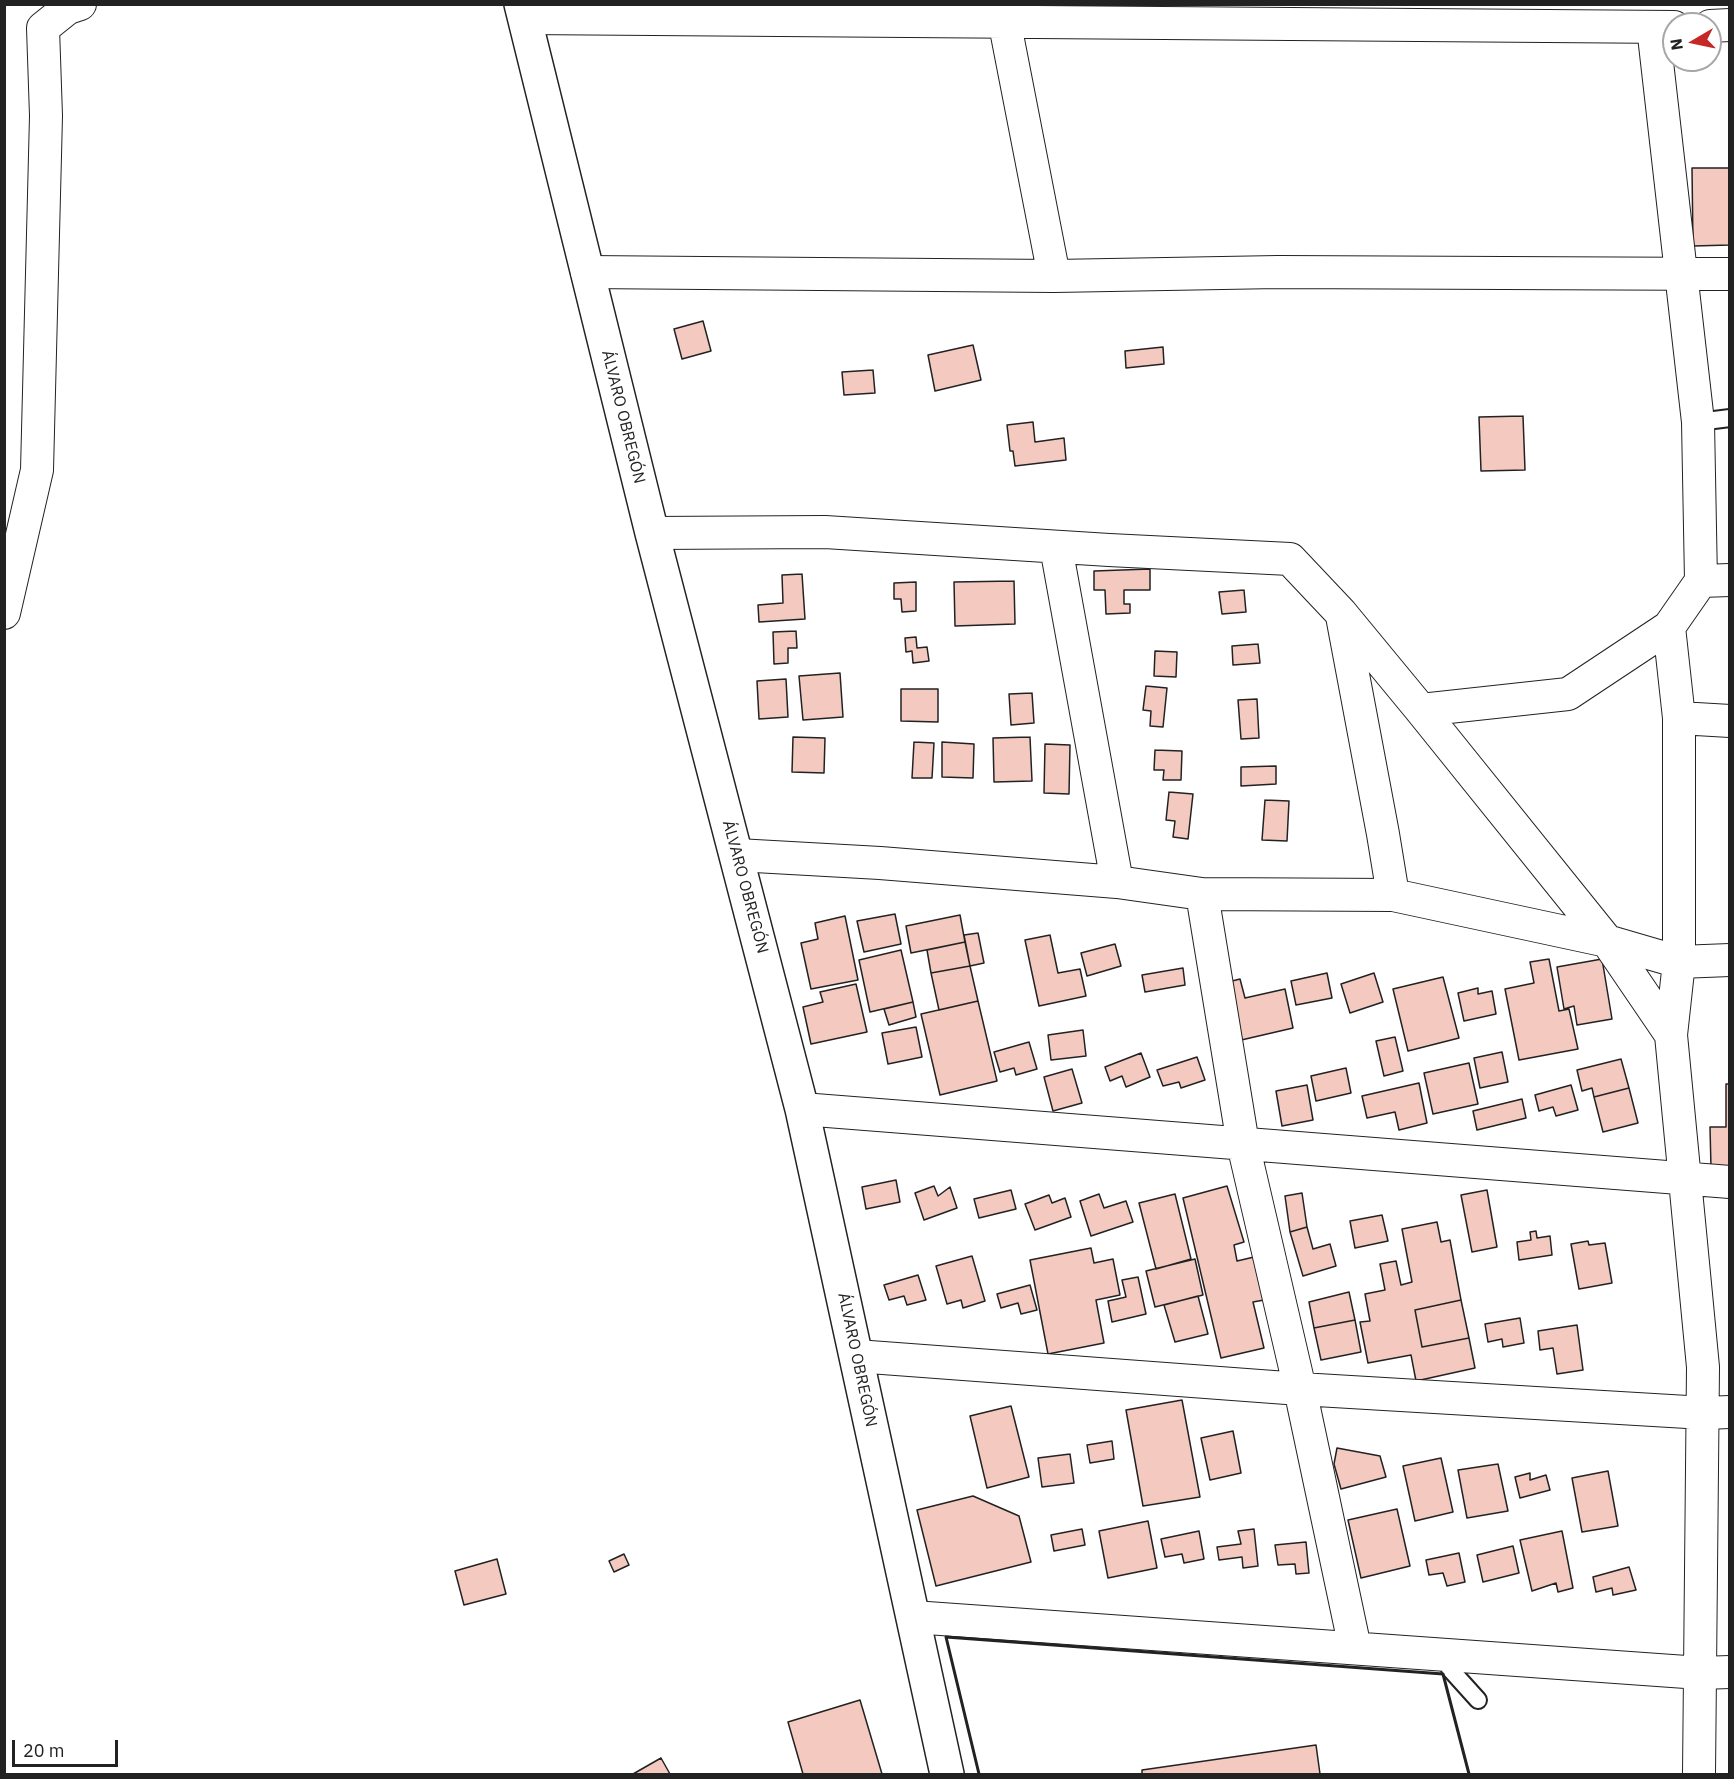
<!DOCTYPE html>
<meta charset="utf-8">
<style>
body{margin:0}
#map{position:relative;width:1734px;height:1779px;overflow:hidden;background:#fff;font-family:"IBM Plex Sans",sans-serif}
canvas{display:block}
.frame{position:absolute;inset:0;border:6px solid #222;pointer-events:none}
.north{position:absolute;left:1662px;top:12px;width:60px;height:60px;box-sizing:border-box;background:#fff;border:2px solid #a7a7a7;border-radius:50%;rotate:261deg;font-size:16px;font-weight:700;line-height:24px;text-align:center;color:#222}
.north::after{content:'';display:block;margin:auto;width:21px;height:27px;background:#c62828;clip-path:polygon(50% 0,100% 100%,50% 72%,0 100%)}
.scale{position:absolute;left:12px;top:1740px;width:106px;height:27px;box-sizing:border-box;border:3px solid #222;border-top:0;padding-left:8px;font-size:18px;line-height:21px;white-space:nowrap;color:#222;-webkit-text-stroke:4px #fff;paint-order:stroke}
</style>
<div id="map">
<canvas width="1734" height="1779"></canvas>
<div class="frame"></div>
<div class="north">N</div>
<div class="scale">20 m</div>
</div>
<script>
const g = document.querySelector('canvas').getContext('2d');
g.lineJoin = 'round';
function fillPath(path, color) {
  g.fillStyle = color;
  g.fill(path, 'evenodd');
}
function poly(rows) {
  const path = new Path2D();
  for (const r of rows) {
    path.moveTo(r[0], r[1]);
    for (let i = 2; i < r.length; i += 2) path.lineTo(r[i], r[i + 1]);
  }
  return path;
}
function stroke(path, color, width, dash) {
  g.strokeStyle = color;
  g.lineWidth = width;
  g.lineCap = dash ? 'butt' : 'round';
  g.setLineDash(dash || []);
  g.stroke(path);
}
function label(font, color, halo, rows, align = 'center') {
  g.font = font + ' "IBM Plex Sans",sans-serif';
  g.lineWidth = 4.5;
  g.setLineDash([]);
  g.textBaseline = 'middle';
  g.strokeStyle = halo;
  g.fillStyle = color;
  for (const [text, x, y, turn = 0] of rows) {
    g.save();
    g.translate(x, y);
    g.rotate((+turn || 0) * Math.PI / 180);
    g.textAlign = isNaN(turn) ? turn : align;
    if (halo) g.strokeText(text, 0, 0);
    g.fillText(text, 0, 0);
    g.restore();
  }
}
const building = poly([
 [1692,168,1730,168,1730,245,1693,246,1692,168],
 [703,321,711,351,682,359,674,329,703,321],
 [973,345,981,380,935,391,928,355,973,345],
 [1163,347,1164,364,1126,368,1125,351,1163,347],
 [873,370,875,393,844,395,842,372,873,370],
 [1523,416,1525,470,1481,471,1479,417,1523,416],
 [1033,422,1035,442,1064,438,1066,460,1015,466,1013,451,1010,451,1007,425,1033,422],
 [1150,569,1150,590,1124,590,1124,604,1130,604,1130,613,1106,614,1105,590,1094,590,1094,571,1150,569],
 [802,574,805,619,759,622,758,605,783,603,782,575,802,574],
 [1014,581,1015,624,955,626,954,582,1014,581],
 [916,582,916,611,902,612,901,599,894,599,894,583,916,582],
 [1244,590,1246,612,1222,614,1219,592,1244,590],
 [796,631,797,648,788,648,788,663,774,664,773,632,796,631],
 [916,637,917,648,927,647,929,661,913,663,912,651,906,652,905,638,916,637],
 [1258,644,1260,663,1233,665,1232,646,1258,644],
 [1155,651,1177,652,1176,677,1154,676,1155,651],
 [840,673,843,717,803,720,799,676,840,673],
 [786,679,788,717,759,719,757,681,786,679],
 [1146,686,1167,688,1163,727,1150,726,1151,711,1143,710,1146,686],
 [901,689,938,689,938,722,901,721,901,689],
 [1032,693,1034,723,1011,725,1009,694,1032,693],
 [1257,699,1259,738,1241,739,1238,700,1257,699],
 [793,737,825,738,824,773,792,772,793,737],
 [1030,737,1032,781,994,782,993,738,1030,737],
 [914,742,934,743,932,778,912,778,914,742],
 [942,742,974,744,973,778,942,777,942,742],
 [1045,744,1070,745,1069,794,1044,793,1045,744],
 [1155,750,1182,751,1181,780,1163,780,1164,770,1154,770,1155,750],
 [1276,766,1276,784,1241,786,1241,767,1276,766],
 [1169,792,1193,794,1188,839,1173,837,1175,821,1166,820,1169,792],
 [1265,800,1289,801,1287,841,1262,840,1265,800],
 [895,914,901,944,864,952,857,921,895,914],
 [960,915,965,942,911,953,906,926,960,915],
 [845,916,858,980,811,989,801,943,818,939,815,923,845,916],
 [978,933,984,963,970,966,964,935,978,933],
 [1050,935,1058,973,1080,969,1086,996,1039,1006,1025,940,1050,935],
 [965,942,970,966,931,973,927,950,965,942],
 [1115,944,1121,966,1087,976,1081,953,1115,944],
 [901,950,913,1002,870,1012,859,960,901,950],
 [1549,959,1559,1011,1569,1009,1578,1049,1519,1060,1505,989,1534,983,1530,962,1549,959],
 [1602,959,1612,1019,1577,1025,1574,1006,1564,1009,1557,967,1602,959],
 [970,966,978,1001,939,1010,931,973,970,966],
 [1183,968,1185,985,1145,992,1142,975,1183,968],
 [1327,973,1332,998,1296,1005,1291,981,1327,973],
 [1374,973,1383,1002,1350,1013,1341,984,1374,973],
 [1443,977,1459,1038,1408,1051,1393,989,1443,977],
 [1240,979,1245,998,1285,989,1293,1028,1237,1041,1224,983,1240,979],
 [856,984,867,1032,811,1044,803,1007,823,1002,820,992,856,984],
 [1478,988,1478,994,1492,991,1496,1014,1464,1021,1458,993,1478,988],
 [978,1001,997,1081,940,1095,921,1014,978,1001],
 [913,1002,916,1017,889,1025,884,1009,913,1002],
 [916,1027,922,1057,888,1064,882,1033,916,1027],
 [1083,1030,1086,1056,1051,1060,1048,1035,1083,1030],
 [1395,1037,1403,1071,1384,1076,1376,1041,1395,1037],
 [1029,1042,1037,1069,1016,1075,1014,1068,1000,1072,994,1052,1029,1042],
 [1502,1052,1508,1082,1480,1088,1474,1058,1502,1052],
 [1141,1053,1150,1077,1126,1087,1122,1076,1110,1081,1105,1067,1141,1053],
 [1197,1057,1205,1080,1181,1088,1179,1082,1163,1086,1157,1070,1197,1057],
 [1621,1059,1629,1088,1594,1097,1592,1088,1582,1091,1577,1070,1621,1059],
 [1469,1063,1478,1104,1433,1114,1424,1073,1469,1063],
 [1346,1068,1351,1093,1316,1101,1311,1076,1346,1068],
 [1072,1069,1082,1103,1053,1111,1044,1077,1072,1069],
 [1419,1083,1427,1123,1399,1130,1395,1112,1367,1118,1362,1096,1419,1083],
 [1726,1084,1730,1084,1730,1168,1711,1168,1710,1127,1726,1127,1726,1084],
 [1307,1085,1313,1120,1282,1126,1276,1091,1307,1085],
 [1571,1085,1578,1110,1556,1116,1553,1107,1539,1111,1535,1095,1571,1085],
 [1629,1088,1638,1123,1603,1132,1594,1097,1629,1088],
 [1522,1099,1526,1118,1477,1130,1473,1111,1522,1099],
 [896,1180,900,1202,866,1209,862,1187,896,1180],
 [934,1186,938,1196,950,1187,957,1208,924,1220,915,1193,934,1186],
 [1227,1186,1244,1242,1234,1245,1237,1261,1254,1257,1264,1300,1253,1302,1264,1348,1221,1358,1183,1198,1227,1186],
 [1011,1190,1016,1209,979,1218,974,1199,1011,1190],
 [1487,1190,1497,1247,1472,1252,1461,1195,1487,1190],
 [1302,1193,1307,1227,1290,1232,1285,1196,1302,1193],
 [1099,1194,1104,1208,1126,1201,1133,1222,1091,1236,1080,1201,1099,1194],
 [1175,1194,1191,1259,1156,1269,1139,1203,1175,1194],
 [1049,1195,1052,1203,1065,1198,1071,1217,1035,1230,1025,1204,1049,1195],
 [1382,1215,1388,1241,1355,1248,1350,1221,1382,1215],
 [1437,1222,1441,1242,1450,1240,1461,1300,1415,1310,1422,1347,1469,1338,1475,1368,1416,1381,1411,1355,1368,1363,1360,1322,1370,1321,1365,1294,1385,1290,1380,1264,1396,1261,1401,1285,1412,1282,1402,1229,1437,1222],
 [1307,1227,1313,1249,1330,1244,1336,1266,1303,1276,1290,1232,1307,1227],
 [1536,1231,1537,1238,1550,1236,1552,1255,1519,1260,1517,1242,1531,1240,1530,1232,1536,1231],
 [1588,1241,1589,1245,1605,1243,1612,1283,1579,1289,1571,1244,1588,1241],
 [1091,1248,1094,1263,1113,1259,1120,1295,1096,1300,1104,1343,1048,1354,1030,1260,1091,1248],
 [972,1256,985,1301,963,1308,961,1300,947,1304,936,1266,972,1256],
 [1195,1259,1203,1295,1155,1307,1146,1271,1195,1259],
 [918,1275,926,1300,907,1305,904,1296,889,1300,884,1285,918,1275],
 [1138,1277,1146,1314,1112,1322,1108,1301,1126,1297,1122,1280,1138,1277],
 [1030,1285,1037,1310,1021,1314,1018,1303,1001,1308,997,1294,1030,1285],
 [1349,1292,1355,1320,1314,1328,1309,1302,1349,1292],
 [1198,1296,1208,1334,1175,1342,1164,1305,1198,1296],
 [1461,1300,1469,1338,1422,1347,1415,1310,1461,1300],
 [1520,1318,1524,1343,1503,1347,1502,1339,1488,1342,1485,1324,1520,1318],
 [1355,1320,1361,1352,1321,1360,1314,1328,1355,1320],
 [1577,1325,1583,1370,1557,1374,1553,1348,1540,1350,1538,1331,1577,1325],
 [1182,1400,1200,1497,1143,1506,1126,1410,1182,1400],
 [1011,1406,1029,1477,987,1488,970,1416,1011,1406],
 [1233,1431,1241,1473,1210,1480,1201,1438,1233,1431],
 [1112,1441,1114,1459,1090,1463,1087,1445,1112,1441],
 [1337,1448,1380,1456,1386,1477,1341,1489,1334,1464,1337,1448],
 [1070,1454,1074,1483,1042,1487,1038,1458,1070,1454],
 [1441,1458,1453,1512,1415,1521,1403,1466,1441,1458],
 [1498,1464,1508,1511,1467,1518,1458,1470,1498,1464],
 [1608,1471,1618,1526,1582,1532,1572,1478,1608,1471],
 [1530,1473,1530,1480,1546,1475,1550,1490,1520,1498,1515,1477,1530,1473],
 [973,1496,1019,1516,1031,1562,936,1586,917,1510,973,1496],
 [1397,1509,1410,1566,1361,1578,1348,1520,1397,1509],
 [1148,1521,1157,1568,1108,1578,1099,1531,1148,1521],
 [1082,1529,1085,1545,1054,1551,1051,1535,1082,1529],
 [1254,1529,1258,1566,1243,1568,1242,1557,1219,1560,1217,1547,1241,1544,1238,1531,1254,1529],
 [1199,1531,1204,1559,1184,1563,1182,1554,1165,1557,1161,1539,1199,1531],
 [1562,1531,1573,1588,1558,1592,1556,1583,1532,1591,1520,1540,1562,1531],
 [1306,1542,1309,1573,1296,1574,1295,1564,1278,1565,1275,1545,1306,1542],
 [1513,1546,1519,1573,1483,1582,1477,1555,1513,1546],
 [1459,1553,1465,1582,1447,1586,1443,1573,1429,1575,1426,1560,1459,1553],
 [624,1554,629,1565,614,1572,609,1561,624,1554],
 [497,1559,506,1594,464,1605,455,1571,497,1559],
 [1629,1567,1636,1590,1613,1595,1612,1588,1596,1592,1593,1577,1629,1567],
 [860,1700,882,1774,803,1774,788,1722,860,1700],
 [1316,1745,1320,1774,1142,1774,1142,1770,1316,1745],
 [661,1758,670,1774,633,1774,661,1758]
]);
fillPath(building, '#f3c9c0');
stroke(building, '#222', 1.5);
const service = poly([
 [1698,422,1730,418],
 [1453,1655,1450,1669,1478,1700]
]);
const minor = poly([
 [1001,4,1054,276],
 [525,18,1674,27],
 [1710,26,1730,25],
 [587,272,1054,276,1278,272,1730,274],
 [652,533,825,532,1109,550,1290,559,1341,613,1421,710,1607,941,1671,1035],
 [1056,547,1117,882],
 [1701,581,1730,580],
 [4,613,37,470,46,116,43,28,68,8,80,4],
 [1342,616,1383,834,1393,895],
 [1669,627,1679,718,1679,962,1671,1035,1703,1367,1699,1774],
 [1421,710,1568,694,1669,627,1701,581,1698,422,1653,27],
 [1679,718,1730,721],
 [737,855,880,863,1117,882,1202,894,1393,895,1607,941,1679,962,1730,960],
 [802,1109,1730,1182],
 [856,1356,1300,1389,1243,1144,1202,894],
 [913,1617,1700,1673,1730,1672],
 [1355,1648,1300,1389,1704,1413,1730,1412]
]);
const tertiary = poly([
 [521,4,652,533,802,1109,947,1774]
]);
stroke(service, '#222', 20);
stroke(minor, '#222', 34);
stroke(tertiary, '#222', 36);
stroke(service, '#fff', 16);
stroke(minor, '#fff', 32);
stroke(tertiary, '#fff', 33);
stroke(poly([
 [979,1774,946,1637,1443,1674,1469,1774]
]), '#222', 3);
label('16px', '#222', '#fff', [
 ["ÁLVARO OBREGÓN",623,417,76],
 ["ÁLVARO OBREGÓN",745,887,75],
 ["ÁLVARO OBREGÓN",857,1360,78]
]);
</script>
